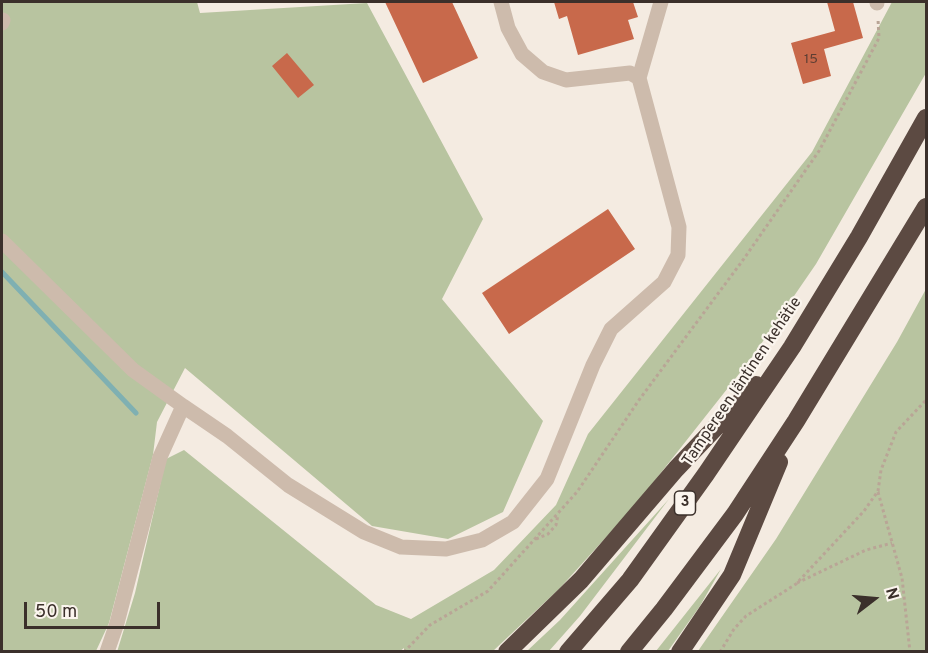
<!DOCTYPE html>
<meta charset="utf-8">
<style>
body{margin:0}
#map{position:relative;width:928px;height:653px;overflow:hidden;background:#f4ebe1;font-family:Overpass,sans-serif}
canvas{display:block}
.frame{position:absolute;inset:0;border:3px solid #3b302b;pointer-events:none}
.north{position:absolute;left:844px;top:569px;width:60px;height:60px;-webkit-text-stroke:4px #fbf5ee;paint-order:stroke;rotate:74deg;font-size:16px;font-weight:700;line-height:24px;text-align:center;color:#3b302b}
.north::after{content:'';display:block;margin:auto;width:21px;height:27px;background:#3b302b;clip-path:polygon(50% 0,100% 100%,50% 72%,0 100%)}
.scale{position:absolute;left:24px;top:602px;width:136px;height:27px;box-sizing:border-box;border:3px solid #3b302b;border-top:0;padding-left:8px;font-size:18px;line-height:21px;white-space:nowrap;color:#3b302b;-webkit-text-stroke:4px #fbf5ee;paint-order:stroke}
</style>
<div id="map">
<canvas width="928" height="653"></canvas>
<div class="frame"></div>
<div class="north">N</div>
<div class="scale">50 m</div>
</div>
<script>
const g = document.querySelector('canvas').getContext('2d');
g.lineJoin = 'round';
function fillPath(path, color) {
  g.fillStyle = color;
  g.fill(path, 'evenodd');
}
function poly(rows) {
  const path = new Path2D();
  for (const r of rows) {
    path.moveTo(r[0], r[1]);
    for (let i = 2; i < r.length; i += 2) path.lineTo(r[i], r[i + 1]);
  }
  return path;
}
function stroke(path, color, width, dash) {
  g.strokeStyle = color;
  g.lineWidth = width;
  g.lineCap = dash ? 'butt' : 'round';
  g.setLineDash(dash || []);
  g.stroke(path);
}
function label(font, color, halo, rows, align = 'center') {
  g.font = font + ' Overpass,sans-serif';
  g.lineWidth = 4.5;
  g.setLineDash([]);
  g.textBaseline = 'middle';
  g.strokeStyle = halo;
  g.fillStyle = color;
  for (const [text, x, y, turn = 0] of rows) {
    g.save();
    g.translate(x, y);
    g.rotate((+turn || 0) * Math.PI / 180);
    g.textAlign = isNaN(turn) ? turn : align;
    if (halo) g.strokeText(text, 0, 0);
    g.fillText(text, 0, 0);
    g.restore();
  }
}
fillPath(poly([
 [2,2,197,2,200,13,367,3,483,219,442,299,543,421,503,512,448,539,372,526,185,368,157,422,153,455,109,623,96,651,2,651],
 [892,2,926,2,926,73,816,264,750,360,637,503,560,588,493,651,404,651,404,648,399,652,117,652,135,593,166,459,184,450,376,605,411,619,494,570,556,505,588,434,812,152],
 [926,289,926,651,698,651,776,539,897,342],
 [669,499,580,616,549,651,527,651,560,620],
 [721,569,700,606,668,651,656,651]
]), '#b8c4a0');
stroke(poly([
 [2,272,136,413]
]), '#7fb0b2', 5);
fillPath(poly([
 [385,2,452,2,478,58,423,83],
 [554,2,633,2,638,17,628,20,634,39,578,55,567,16,559,19],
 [827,2,853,2,863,38,824,49,831,76,803,84,791,43,835,31],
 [287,53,314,85,298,98,272,66],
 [608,209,635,249,509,334,482,293]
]), '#c8694b');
stroke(poly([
 [878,492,902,578,910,652],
 [536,539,548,534,556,525,558,515],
 [797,583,866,550,892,543],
 [404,652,430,625,488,591,577,492,639,400,743,260,819,151,879,38,878,19],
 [720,652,734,629,746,616,796,584,864,511,878,491,881,470,896,432,926,400]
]), '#b9a596', 3, [3, 3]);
stroke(poly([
 [877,2,877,3],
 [2,23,3,20],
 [639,78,661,2],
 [2,241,133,370,183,406,160,457,117,623,107,652],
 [183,406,227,436,288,485,364,532,401,547,446,549,482,540,513,522,547,479,593,365,611,329,664,282,678,255,679,227,639,78,630,73,566,80,543,72,522,54,508,28,501,2]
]), '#cdbbac', 15);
stroke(poly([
 [507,652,581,580,676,469,756,385],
 [568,652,630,580,706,474,792,347,859,237,926,118],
 [629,652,664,609,735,514,796,421,926,207],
 [680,652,732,575,779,462]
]), '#5c4a42', 18);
label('14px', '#5e3e33', null, [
 ["15",811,60]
]);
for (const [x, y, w] of [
 [685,503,21]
]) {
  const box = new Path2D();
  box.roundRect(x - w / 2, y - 12, w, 24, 4.5);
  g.fillStyle = '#fbf5ee';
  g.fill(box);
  stroke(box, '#3b302b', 1.5);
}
label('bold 15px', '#3b302b', null, [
 ["3",685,503]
]);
label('16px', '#3b302b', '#fbf5ee', [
 ["Tampereen läntinen kehätie",743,382,-56]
]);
</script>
